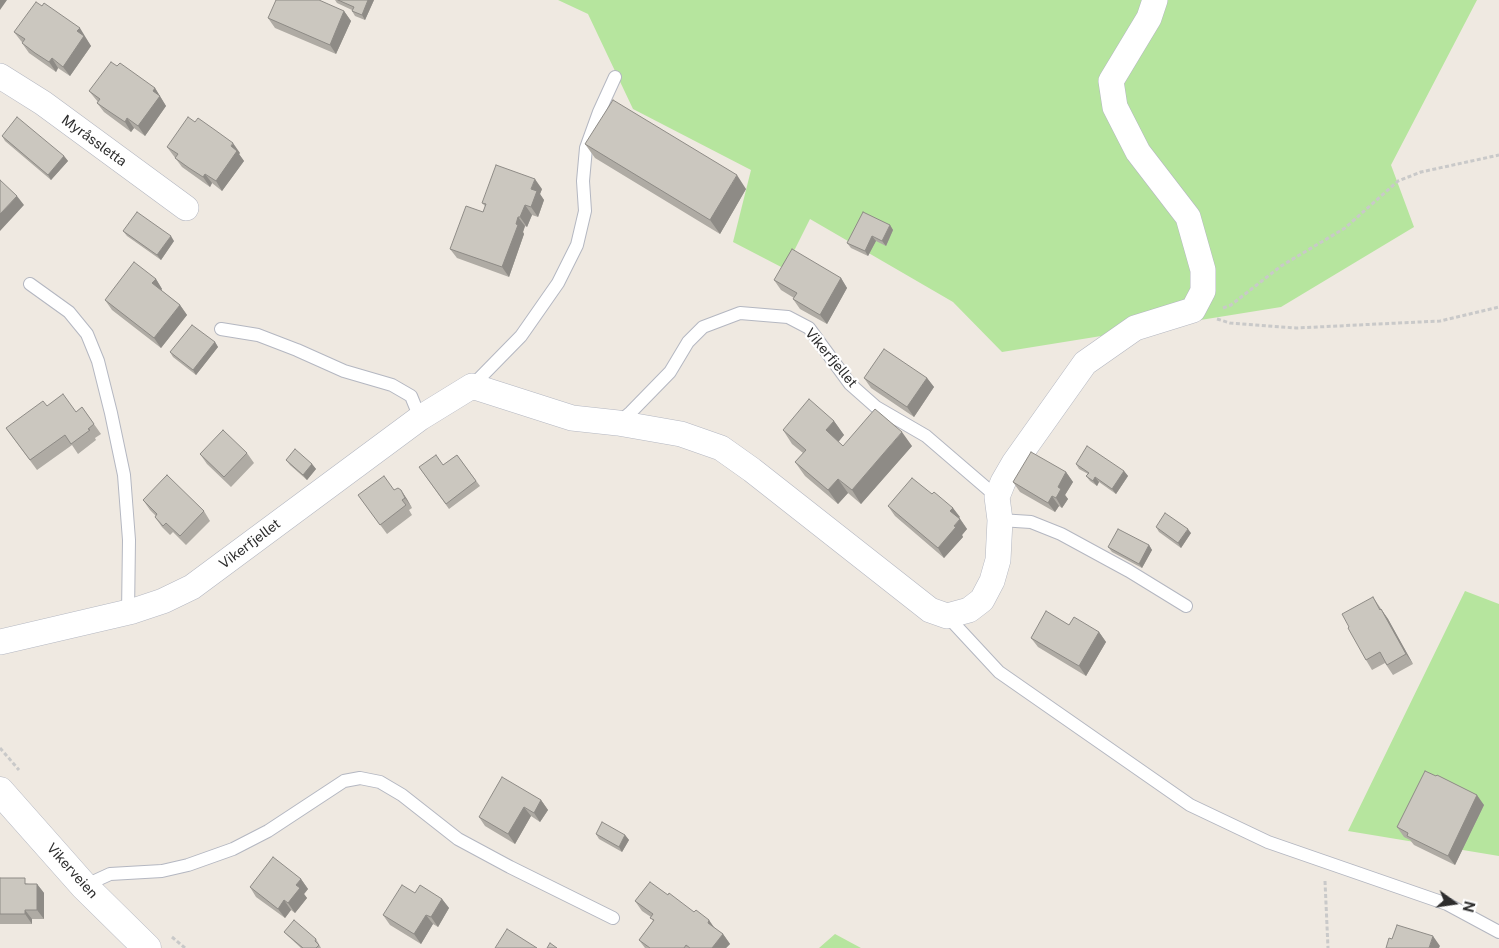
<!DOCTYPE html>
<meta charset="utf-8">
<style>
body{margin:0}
#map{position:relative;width:1499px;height:948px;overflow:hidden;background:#efe9e1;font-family:"Public Sans",sans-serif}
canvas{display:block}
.north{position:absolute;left:1429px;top:878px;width:50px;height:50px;-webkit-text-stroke:4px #fff;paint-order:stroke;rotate:104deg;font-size:14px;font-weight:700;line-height:20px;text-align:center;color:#2e2e2e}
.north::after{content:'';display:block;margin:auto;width:18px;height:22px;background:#2e2e2e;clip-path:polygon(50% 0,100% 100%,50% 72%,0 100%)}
</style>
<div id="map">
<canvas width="1499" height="948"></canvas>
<div class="north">N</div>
</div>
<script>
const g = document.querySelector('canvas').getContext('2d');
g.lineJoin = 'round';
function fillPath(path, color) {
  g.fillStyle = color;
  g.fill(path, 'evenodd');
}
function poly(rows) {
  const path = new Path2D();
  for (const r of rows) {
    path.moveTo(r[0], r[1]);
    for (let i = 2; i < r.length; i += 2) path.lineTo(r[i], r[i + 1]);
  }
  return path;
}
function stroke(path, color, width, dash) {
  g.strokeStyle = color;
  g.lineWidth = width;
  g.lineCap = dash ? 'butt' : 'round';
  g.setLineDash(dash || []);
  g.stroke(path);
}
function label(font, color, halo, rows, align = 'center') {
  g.font = font + ' "Public Sans",sans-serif';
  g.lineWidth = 4.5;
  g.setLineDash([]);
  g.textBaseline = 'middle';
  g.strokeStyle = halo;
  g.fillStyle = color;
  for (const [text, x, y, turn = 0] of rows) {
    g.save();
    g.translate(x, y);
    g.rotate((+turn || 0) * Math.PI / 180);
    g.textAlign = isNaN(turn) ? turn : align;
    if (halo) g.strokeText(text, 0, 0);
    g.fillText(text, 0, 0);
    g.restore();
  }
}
fillPath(poly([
 [558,0,1477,0,1391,165,1414,227,1281,307,1002,352,953,302,810,219,785,269,733,242,751,170,633,109,588,14],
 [1465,591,1499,604,1499,856,1348,831],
 [835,934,861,948,819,948]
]), '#b6e59e');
const service = poly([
 [30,284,69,312,87,334,98,361,111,413,124,475,129,540,128,613],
 [221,329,258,335,297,350,344,371,392,385,411,396,420,418],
 [472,386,521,336,558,283,577,245,585,211,583,181,586,148,599,112,615,77],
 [618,423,631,412,670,372,688,342,703,327,740,313,788,317,809,328,850,384,876,407,926,436,997,497],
 [1000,520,1031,522,1061,534,1129,571,1186,606],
 [947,616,999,672,1190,805,1268,842,1447,904,1499,932],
 [84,886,110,874,162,871,188,865,233,849,268,831,344,781,360,778,380,782,402,795,458,839,510,867,613,918]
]);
const minor = poly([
 [0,76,43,103,186,208],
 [0,642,133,611,163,601,192,587,420,418,472,386,572,418,618,423,681,434,721,448,752,470,930,610,947,616,969,610,982,600,992,581,998,560,1000,520,997,497,1003,482,1014,463,1085,363,1135,328,1193,310,1203,291,1203,270,1188,217,1138,152,1115,107,1111,81,1149,18,1155,0]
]);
const secondary = poly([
 [0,791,84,886,147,948]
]);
stroke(service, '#b4b7c1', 14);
stroke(minor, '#b4b7c1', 26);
stroke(secondary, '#b4b7c1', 29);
stroke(poly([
 [1223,308,1231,305,1281,266,1345,228,1398,181,1421,172,1499,155],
 [1217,319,1230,323,1296,328,1440,321,1499,307],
 [0,748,19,770],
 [1325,881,1328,948],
 [172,937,185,948]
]), '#c9c9c9', 3, [4, 2.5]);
stroke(service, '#fff', 12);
stroke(minor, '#fff', 25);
stroke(secondary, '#fff', 28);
fillPath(poly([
 [335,0,374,0,365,20,355,16,352,11,352,10,337,3],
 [344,11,351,21,336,54,275,28,268,18],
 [14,32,86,38,86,39,91,46,70,76,58,68,56,72,29,53,22,43,23,43,21,41],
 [117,66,155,88,166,106,145,136,134,128,131,132,104,112,97,103,98,102,89,91],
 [2,136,64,156,68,161,51,180,5,141],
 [585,144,746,189,720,234,595,158],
 [167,147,240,153,239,154,244,161,222,191,212,183,210,187,182,167],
 [542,189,540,194,544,200,538,217,532,215,527,227,525,226,523,232,524,234,509,277,457,258,450,249,483,212,485,206,482,203],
 [890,225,893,230,886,246,876,241,868,256,851,248,847,243],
 [123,231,174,241,161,260,127,236],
 [841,278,847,288,827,324,800,309,793,299,794,298,781,290,774,280],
 [156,279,162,289,161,290,180,305,187,315,161,348,112,310,105,300],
 [215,342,218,347,196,375,173,357,170,352],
 [864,378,927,378,934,387,914,417,871,388],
 [47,406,76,412,82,407,101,434,95,438,96,440,78,454,72,445,37,470,6,428],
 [834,421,844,435,838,441,843,446,912,446,861,504,848,493,838,504,805,476,795,462,803,453,792,444,783,430],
 [247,453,254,463,231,487,207,464,200,454],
 [457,455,480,486,449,509,419,467,443,465],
 [286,460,312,464,316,469,307,480,290,465],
 [1076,464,1124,471,1128,476,1116,494,1099,482,1097,486,1090,481,1086,476,1088,474,1079,469],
 [1066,472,1073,482,1065,495,1068,499,1062,508,1059,506,1055,512,1020,492,1013,482],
 [401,490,412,508,409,510,412,515,387,534,358,495],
 [932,494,953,508,967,529,962,535,963,537,944,558,895,516,888,506],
 [143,500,204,511,210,521,186,545,173,532,170,535,162,527,155,517,156,516,150,510],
 [1156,527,1191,533,1181,548,1159,532],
 [1149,545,1152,550,1142,568,1112,552,1108,547],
 [1373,597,1388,619,1413,664,1393,675,1385,663,1372,670,1366,660,1349,627],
 [1099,632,1106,642,1086,676,1038,647,1031,638],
 [1436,776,1484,805,1455,865,1414,845,1410,840,1404,837,1397,827],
 [541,800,548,810,540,822,531,816,515,844,485,826,479,817],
 [596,834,625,835,629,840,622,852,599,839],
 [0,878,29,884,37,884,44,893,44,919,32,919,32,924,0,924],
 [301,879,308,889,304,894,307,898,295,913,291,910,285,918,256,897,250,887],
 [415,893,442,899,449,908,438,927,433,924,421,944,390,925,383,915],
 [668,895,723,934,730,944,726,948,645,948,639,940,653,921,651,917,642,911,635,901],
 [284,932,316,939,321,948,301,948,288,936]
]), '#afaba4');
fillPath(poly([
 [0,0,7,0,0,10],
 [368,0,374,0,365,20,362,15],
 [344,11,351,21,336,54,330,45],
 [80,28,91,46,70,76,63,67,77,31],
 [52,58,58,68,56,72,49,62],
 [155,88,166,106,145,136,138,126,153,91],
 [127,118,134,128,131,132,125,122],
 [233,143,240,153,239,154,244,161,222,191,216,181],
 [64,156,68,161,51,180,48,175],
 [205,174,212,183,210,187,203,177],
 [737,175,746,189,720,234,710,220],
 [535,179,542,189,540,194,544,200,538,217,531,207,531,189],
 [17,196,24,205,0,231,0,214],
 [525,205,532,215,527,227,520,217],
 [518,217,525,226,523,232,524,234,509,277,502,267],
 [890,225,893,230,886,246,882,241],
 [171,236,174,241,161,260,157,255],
 [872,236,876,241,868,256,865,251],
 [841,278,847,288,827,324,820,315],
 [156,279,162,289,159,293,152,283],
 [180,305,187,315,161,348,154,338],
 [215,342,218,347,196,375,193,370],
 [927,378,934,387,914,417,907,407],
 [834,421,844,435,836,445,826,430],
 [902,432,912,446,861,504,852,490],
 [312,464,316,469,307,480,303,475],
 [1124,471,1128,476,1116,494,1112,489],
 [1066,472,1073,482,1065,495,1068,499,1062,508,1056,498,1058,487],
 [1095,477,1099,482,1097,486,1093,481],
 [838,479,848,493,838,504,828,490],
 [401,490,407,499,412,508,405,498],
 [1052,496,1059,506,1055,512,1048,503],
 [953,508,960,517,957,520,950,511],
 [960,519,967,529,962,535,963,537,944,558,938,548],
 [1188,529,1191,533,1181,548,1178,543],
 [1149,545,1152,550,1142,568,1139,564],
 [1381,609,1388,619,1413,664,1406,654],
 [1099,632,1106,642,1086,676,1079,666],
 [1477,795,1484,805,1455,865,1448,856],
 [541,800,548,810,540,822,534,813],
 [524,807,531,816,515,844,508,834],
 [625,835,629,840,622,852,619,847],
 [301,879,308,889,304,894,307,898,295,913,288,903,296,885],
 [37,884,44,893,44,919,37,910],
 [442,899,449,908,438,927,431,917],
 [284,900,291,910,285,918,278,909],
 [25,910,32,919,32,924,25,914],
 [426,915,433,924,421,944,414,934],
 [709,920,716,930,708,923],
 [723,934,730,944,726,948,712,948],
 [1433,936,1440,946,1439,948,1429,948]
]), '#8e8b86');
const building = poly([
 [276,0,319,0,344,11,330,45,268,18,276,0],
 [338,0,368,0,362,15,352,11,354,7,338,0],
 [36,2,42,6,44,3,80,28,77,31,84,36,63,67,52,58,49,62,35,53,22,43,25,39,14,32,36,2],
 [111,62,117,66,120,63,155,88,153,91,160,96,138,126,127,118,125,122,110,112,97,103,100,99,89,91,111,62],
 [613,100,737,175,710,220,585,144,613,100],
 [17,117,64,156,48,175,2,136,17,117],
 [188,117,195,122,198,118,215,130,233,143,231,146,237,151,216,181,205,174,203,177,189,168,175,158,178,154,167,147,188,117],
 [496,165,535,179,531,189,537,191,531,207,525,205,520,217,518,217,516,224,518,225,502,267,450,249,466,206,483,212,486,204,482,203,496,165],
 [0,180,17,196,0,214,0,180],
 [137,212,171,236,157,255,123,231,137,212],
 [863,212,890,225,882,241,872,236,865,251,847,243,863,212],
 [792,249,841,278,820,315,793,299,797,293,774,280,792,249],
 [134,262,156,279,152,283,180,305,154,338,105,300,134,262],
 [192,325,215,342,193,370,170,352,192,325],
 [884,349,927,378,907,407,864,378,884,349],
 [63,394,76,412,82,407,94,424,88,429,90,430,71,444,65,435,30,460,6,428,43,401,47,406,63,394],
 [809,399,834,421,826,430,843,446,875,409,902,432,852,490,838,479,828,490,795,462,806,450,783,430,809,399],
 [223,430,247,453,224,477,200,454,223,430],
 [1087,446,1124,471,1112,489,1095,477,1093,481,1086,476,1089,473,1076,464,1087,446],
 [295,449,312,464,303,475,286,460,295,449],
 [1031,452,1066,472,1058,487,1061,489,1056,498,1052,496,1048,503,1013,482,1031,452],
 [436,455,443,465,457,455,476,481,446,504,419,467,436,455],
 [167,475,204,511,180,536,166,523,163,526,155,517,157,514,143,500,167,475],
 [384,476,394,490,398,488,401,490,405,498,402,500,406,505,380,525,358,495,384,476],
 [912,478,932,494,934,492,953,508,950,511,960,519,954,526,956,527,938,548,888,506,912,478],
 [1165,513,1188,529,1178,543,1156,527,1165,513],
 [1118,529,1149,545,1139,564,1108,547,1118,529],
 [1373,597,1380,610,1381,609,1406,654,1387,665,1380,652,1366,660,1348,628,1349,627,1342,614,1373,597],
 [1046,611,1069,625,1074,617,1099,632,1079,666,1031,638,1046,611],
 [1425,771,1436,776,1437,775,1477,795,1448,856,1407,836,1408,833,1397,827,1425,771],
 [502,777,541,800,534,813,524,807,508,834,479,817,502,777],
 [602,822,625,835,619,847,596,834,602,822],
 [273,857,301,879,296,885,300,888,288,903,284,900,278,909,250,887,273,857],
 [0,878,25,878,25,884,37,884,37,910,25,910,25,914,0,914,0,878],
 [650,882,668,895,669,893,694,912,696,910,709,920,708,923,723,934,712,948,690,948,686,945,684,948,650,948,639,940,654,920,650,918,653,914,635,901,650,882],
 [402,885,415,893,420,885,442,899,431,917,426,915,414,934,383,915,402,885],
 [294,920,316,939,315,941,319,945,316,948,303,948,284,932,294,920],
 [1397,925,1433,936,1429,948,1386,948,1389,938,1392,939,1397,925],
 [507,929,537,948,495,948,507,929],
 [550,943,557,948,547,948,550,943]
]);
fillPath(building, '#cbc7bf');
stroke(building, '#8e8b86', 1);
label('14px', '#2e2e2e', '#fff', [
 ["Myråssletta",94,141,36],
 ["Vikerfjellet",831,358,50],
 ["Vikerfjellet",250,544,-37],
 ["Vikerveien",72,871,48]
]);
</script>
